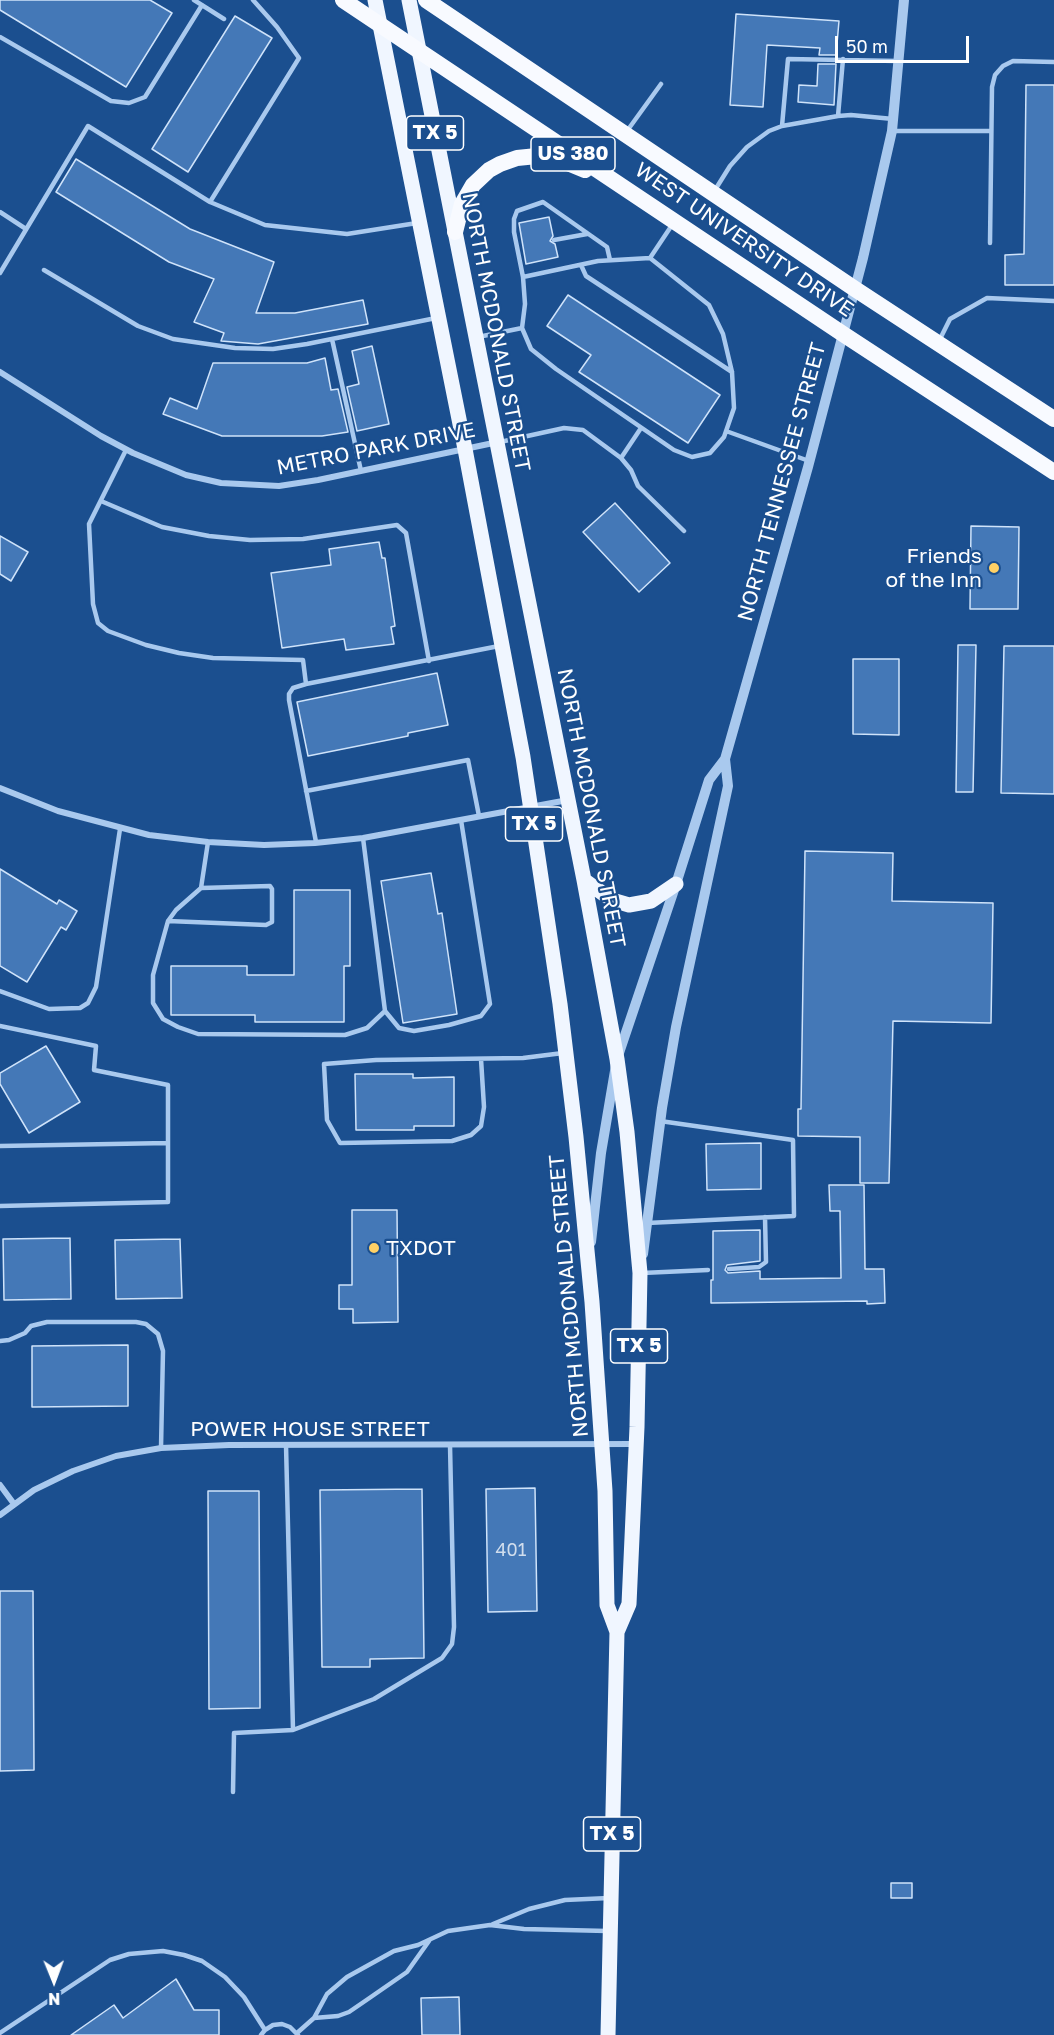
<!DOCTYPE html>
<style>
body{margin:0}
#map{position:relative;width:1054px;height:2035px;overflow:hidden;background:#1b4f8f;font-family:"Golos Text",sans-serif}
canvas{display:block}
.north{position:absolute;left:24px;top:1951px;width:60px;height:60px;-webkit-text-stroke:4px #1b4f8f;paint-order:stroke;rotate:179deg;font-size:16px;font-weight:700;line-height:24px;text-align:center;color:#fff}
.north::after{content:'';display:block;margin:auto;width:21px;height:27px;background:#fff;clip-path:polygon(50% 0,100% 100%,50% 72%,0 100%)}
.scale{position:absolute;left:835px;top:36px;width:134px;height:27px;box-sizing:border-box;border:3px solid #fff;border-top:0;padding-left:8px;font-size:18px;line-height:21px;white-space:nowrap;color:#fff;-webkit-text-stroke:4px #1b4f8f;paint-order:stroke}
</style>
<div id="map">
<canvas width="1054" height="2035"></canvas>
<div class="north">N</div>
<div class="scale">50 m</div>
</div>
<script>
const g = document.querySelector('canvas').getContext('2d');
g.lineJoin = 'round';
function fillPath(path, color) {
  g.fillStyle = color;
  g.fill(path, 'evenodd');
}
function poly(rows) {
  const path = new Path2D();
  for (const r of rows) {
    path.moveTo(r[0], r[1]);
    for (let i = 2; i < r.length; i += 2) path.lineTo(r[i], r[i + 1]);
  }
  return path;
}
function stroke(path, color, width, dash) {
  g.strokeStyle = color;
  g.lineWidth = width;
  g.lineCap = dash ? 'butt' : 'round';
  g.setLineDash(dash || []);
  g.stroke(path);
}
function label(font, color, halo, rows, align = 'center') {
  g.font = font + ' "Golos Text",sans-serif';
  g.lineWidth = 4.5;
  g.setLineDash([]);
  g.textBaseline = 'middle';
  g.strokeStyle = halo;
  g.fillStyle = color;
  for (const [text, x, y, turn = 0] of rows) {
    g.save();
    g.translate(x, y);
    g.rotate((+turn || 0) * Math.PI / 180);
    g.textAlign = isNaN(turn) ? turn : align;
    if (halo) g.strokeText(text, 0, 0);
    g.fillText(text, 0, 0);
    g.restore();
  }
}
const building = poly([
 [0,0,150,0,172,13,126,87,0,10,0,0],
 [736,14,839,21,836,55,819,55,820,48,767,45,763,107,730,105,736,14],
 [235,16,272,38,188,172,152,149,235,16],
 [818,64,836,64,834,105,798,102,799,85,817,86,818,64],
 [1026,85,1054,85,1054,285,1005,285,1005,255,1024,254,1026,85],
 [76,159,190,229,274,262,256,313,295,313,363,300,368,324,258,344,221,341,224,333,194,322,214,279,169,262,56,192,76,159],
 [549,217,553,236,550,241,555,244,558,257,526,264,519,223,549,217],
 [568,295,720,395,688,443,579,372,591,355,547,326,568,295],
 [372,346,389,424,357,431,347,387,359,384,352,351,372,346],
 [325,358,331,390,338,389,348,432,322,436,222,436,163,414,170,398,197,409,213,363,307,363,325,358],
 [615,503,670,563,639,592,583,532,615,503],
 [971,526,1019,527,1018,609,970,609,971,526],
 [0,536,28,552,11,581,0,574,0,536],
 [379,542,382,558,385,558,395,626,391,627,394,644,346,650,344,639,282,648,271,573,331,565,329,549,379,542],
 [958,645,976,645,973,792,956,792,958,645],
 [1004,646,1054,646,1054,794,1001,793,1004,646],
 [853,659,899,659,899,735,853,734,853,659],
 [437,673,448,725,408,733,408,736,308,756,297,702,437,673],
 [805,851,893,853,892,901,993,903,991,1023,893,1021,889,1183,860,1183,860,1137,798,1136,798,1109,801,1109,805,851],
 [0,869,57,904,59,900,77,911,66,930,61,927,27,982,0,966,0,869],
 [431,873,438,914,442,913,457,1014,403,1023,381,881,431,873],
 [294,890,350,890,350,966,344,966,344,1022,255,1022,255,1015,171,1015,171,966,247,966,247,975,294,975,294,890],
 [46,1046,80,1102,29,1133,0,1084,0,1073,46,1046],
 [355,1074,413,1074,413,1078,454,1077,454,1126,414,1126,414,1130,356,1130,355,1074],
 [761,1143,761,1189,707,1190,706,1144,761,1143],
 [829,1185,864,1185,865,1269,884,1269,885,1303,867,1304,867,1301,711,1303,711,1280,713,1280,713,1231,760,1230,760,1261,727,1265,725,1270,728,1273,760,1271,760,1279,841,1278,840,1211,830,1211,829,1185],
 [352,1210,397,1210,398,1322,353,1323,353,1309,339,1309,339,1285,352,1285,352,1210],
 [70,1238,71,1299,4,1300,3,1239,70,1238],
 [180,1239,182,1298,116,1299,115,1240,180,1239],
 [128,1345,128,1406,32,1407,32,1346,128,1345],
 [535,1488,537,1611,488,1612,486,1489,535,1488],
 [422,1489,424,1658,370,1659,370,1667,322,1667,320,1490,422,1489],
 [208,1491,259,1491,260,1708,209,1709,208,1491],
 [0,1591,33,1591,34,1770,0,1771,0,1591],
 [891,1883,912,1883,912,1898,891,1898,891,1883],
 [176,1979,194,2010,219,2010,219,2035,71,2035,114,2005,123,2018,176,1979],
 [459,1997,460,2035,422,2035,421,1998,459,1997]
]);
fillPath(building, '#4478b7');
stroke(building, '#cfe3fa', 1.5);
stroke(poly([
 [194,0,224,19],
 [0,37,111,101,129,103,145,97,202,5],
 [838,116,843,59],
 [782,126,788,59,898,61],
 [627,131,661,84],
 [892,131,991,131],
 [715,190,730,166,747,147,769,131,782,126,838,116,851,115,893,119],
 [210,202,299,58,277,27,253,0],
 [0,212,26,229],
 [554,240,587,234],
 [990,243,992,87,995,75,1003,66,1013,61,1054,62],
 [650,258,709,305,723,334,732,372,734,408,724,437,710,453,692,457,674,450,556,369,531,349,522,328,525,304,523,277,598,261,650,258,672,225],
 [581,265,586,276,732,372],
 [44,270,138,326,173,339,235,348,273,349,307,344,436,318],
 [0,273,88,126,210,202,265,225,347,234,417,223],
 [523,277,514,232,514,219,517,211,543,202,607,247,610,260],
 [478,337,522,328],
 [332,339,361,471],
 [940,339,950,319,987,298,1054,301],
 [726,431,809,461],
 [500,442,564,428,583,430,621,458,631,470,638,486,684,531],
 [126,450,89,524,93,604,98,623,108,631,146,645,179,653,213,658,303,660,306,684,499,646],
 [621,458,641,428],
 [101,501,162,527,209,536,250,540,303,539,397,525,406,533,429,661],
 [306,684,293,688,289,694,289,700,316,842],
 [306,791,468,760,479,816],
 [208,842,201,888,176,910,168,921,153,975,153,1003,163,1019,178,1027,198,1034,345,1035,367,1028,385,1011,363,838],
 [168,921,266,925,272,922,272,889,270,886,201,888],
 [0,991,49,1009,80,1008,88,1003,96,987,120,829],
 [385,1011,399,1028,414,1031,449,1025,481,1016,490,1004,461,820],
 [0,1026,96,1046,94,1070,168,1085,168,1143],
 [481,1059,484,1107,481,1126,471,1135,452,1141,340,1143,327,1120,324,1064,376,1060,523,1058,563,1053],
 [0,1146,168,1143,168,1202,0,1206],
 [647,1223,794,1216,793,1140,660,1121],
 [729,1269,759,1267,766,1262,765,1217],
 [642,1273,708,1270],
 [0,1341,9,1340,25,1333,31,1326,47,1322,136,1322,146,1324,158,1334,163,1351,161,1448],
 [286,1445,293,1730],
 [233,1792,234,1733,293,1730,374,1699,442,1658,452,1644,454,1627,450,1445],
 [493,1924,529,1909,565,1900,609,1898],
 [314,2018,338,2016,349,2012,368,1999,407,1972,429,1941],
 [0,2033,110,1960,129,1954,163,1951,184,1955,202,1961,225,1977,244,1997,265,2030],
 [297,2033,314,2018,327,1994,347,1977,394,1951,418,1945,448,1931,490,1925,524,1929,607,1931],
 [261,2035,265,2030,273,2025,282,2024,290,2027,298,2035]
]), '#a9c9ee', 4.5);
stroke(poly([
 [0,372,101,436,133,453,186,475,221,483,279,486,318,480,498,442],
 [0,788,58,811,149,835,208,842,264,845,315,843,363,838,568,800],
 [0,1485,14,1504],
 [0,1515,34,1490,73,1471,116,1456,161,1448,229,1445,636,1444]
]), '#a9c9ee', 6);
stroke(poly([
 [591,1242,601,1153,617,1059,676,884,709,780,725,759,808,467,863,258,892,131,904,0],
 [643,1254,662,1108,676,1027,728,786,725,759]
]), '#a9c9ee', 10);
stroke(poly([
 [375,0,465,449,523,757,560,1004,576,1137,592,1302,605,1491,607,1605,617,1632,608,2035],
 [409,0,584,880,617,1059,627,1132,640,1273,637,1427,629,1604,617,1632],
 [584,880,612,900,629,905,651,901,676,884]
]), '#f0f6ff', 15);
stroke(poly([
 [343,0,843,334,1054,472],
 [426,0,855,289,1054,419],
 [455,232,462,204,473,185,489,170,500,164,517,158,537,156,568,163,585,170]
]), '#f8faff', 16);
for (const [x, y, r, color] of [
 [994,568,6,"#ffd166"],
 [374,1248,6,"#ffd166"]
]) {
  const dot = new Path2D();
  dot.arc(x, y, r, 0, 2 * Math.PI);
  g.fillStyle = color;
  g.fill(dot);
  stroke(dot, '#1b4f8f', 2);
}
label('18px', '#d0dded', null, [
 ["401",511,1550]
]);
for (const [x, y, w] of [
 [435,133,57],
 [573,154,84],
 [534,824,57],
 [639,1346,57],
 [612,1834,57]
]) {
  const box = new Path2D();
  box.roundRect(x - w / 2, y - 17, w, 34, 4.5);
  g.fillStyle = '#1b4f8f';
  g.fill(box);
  stroke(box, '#fff', 1.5);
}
label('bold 20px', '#fff', null, [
 ["TX 5",435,133],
 ["US 380",573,154],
 ["TX 5",534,824],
 ["TX 5",639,1346],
 ["TX 5",612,1834]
]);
label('21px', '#fff', '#1b4f8f', [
 ["WEST UNIVERSITY DRIVE",744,240,34],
 ["NORTH MCDONALD STREET",496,332,79],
 ["METRO PARK DRIVE",376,449,-11],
 ["NORTH TENNESSEE STREET",782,482,-75],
 ["NORTH MCDONALD STREET",591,808,79],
 ["NORTH MCDONALD STREET",569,1296,-95],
 ["POWER HOUSE STREET",310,1429]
]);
label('21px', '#fff', '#1b4f8f', [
 ["Friends",982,556],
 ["of the Inn",982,580],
 ["TXDOT",386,1248,"left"]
], 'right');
</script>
